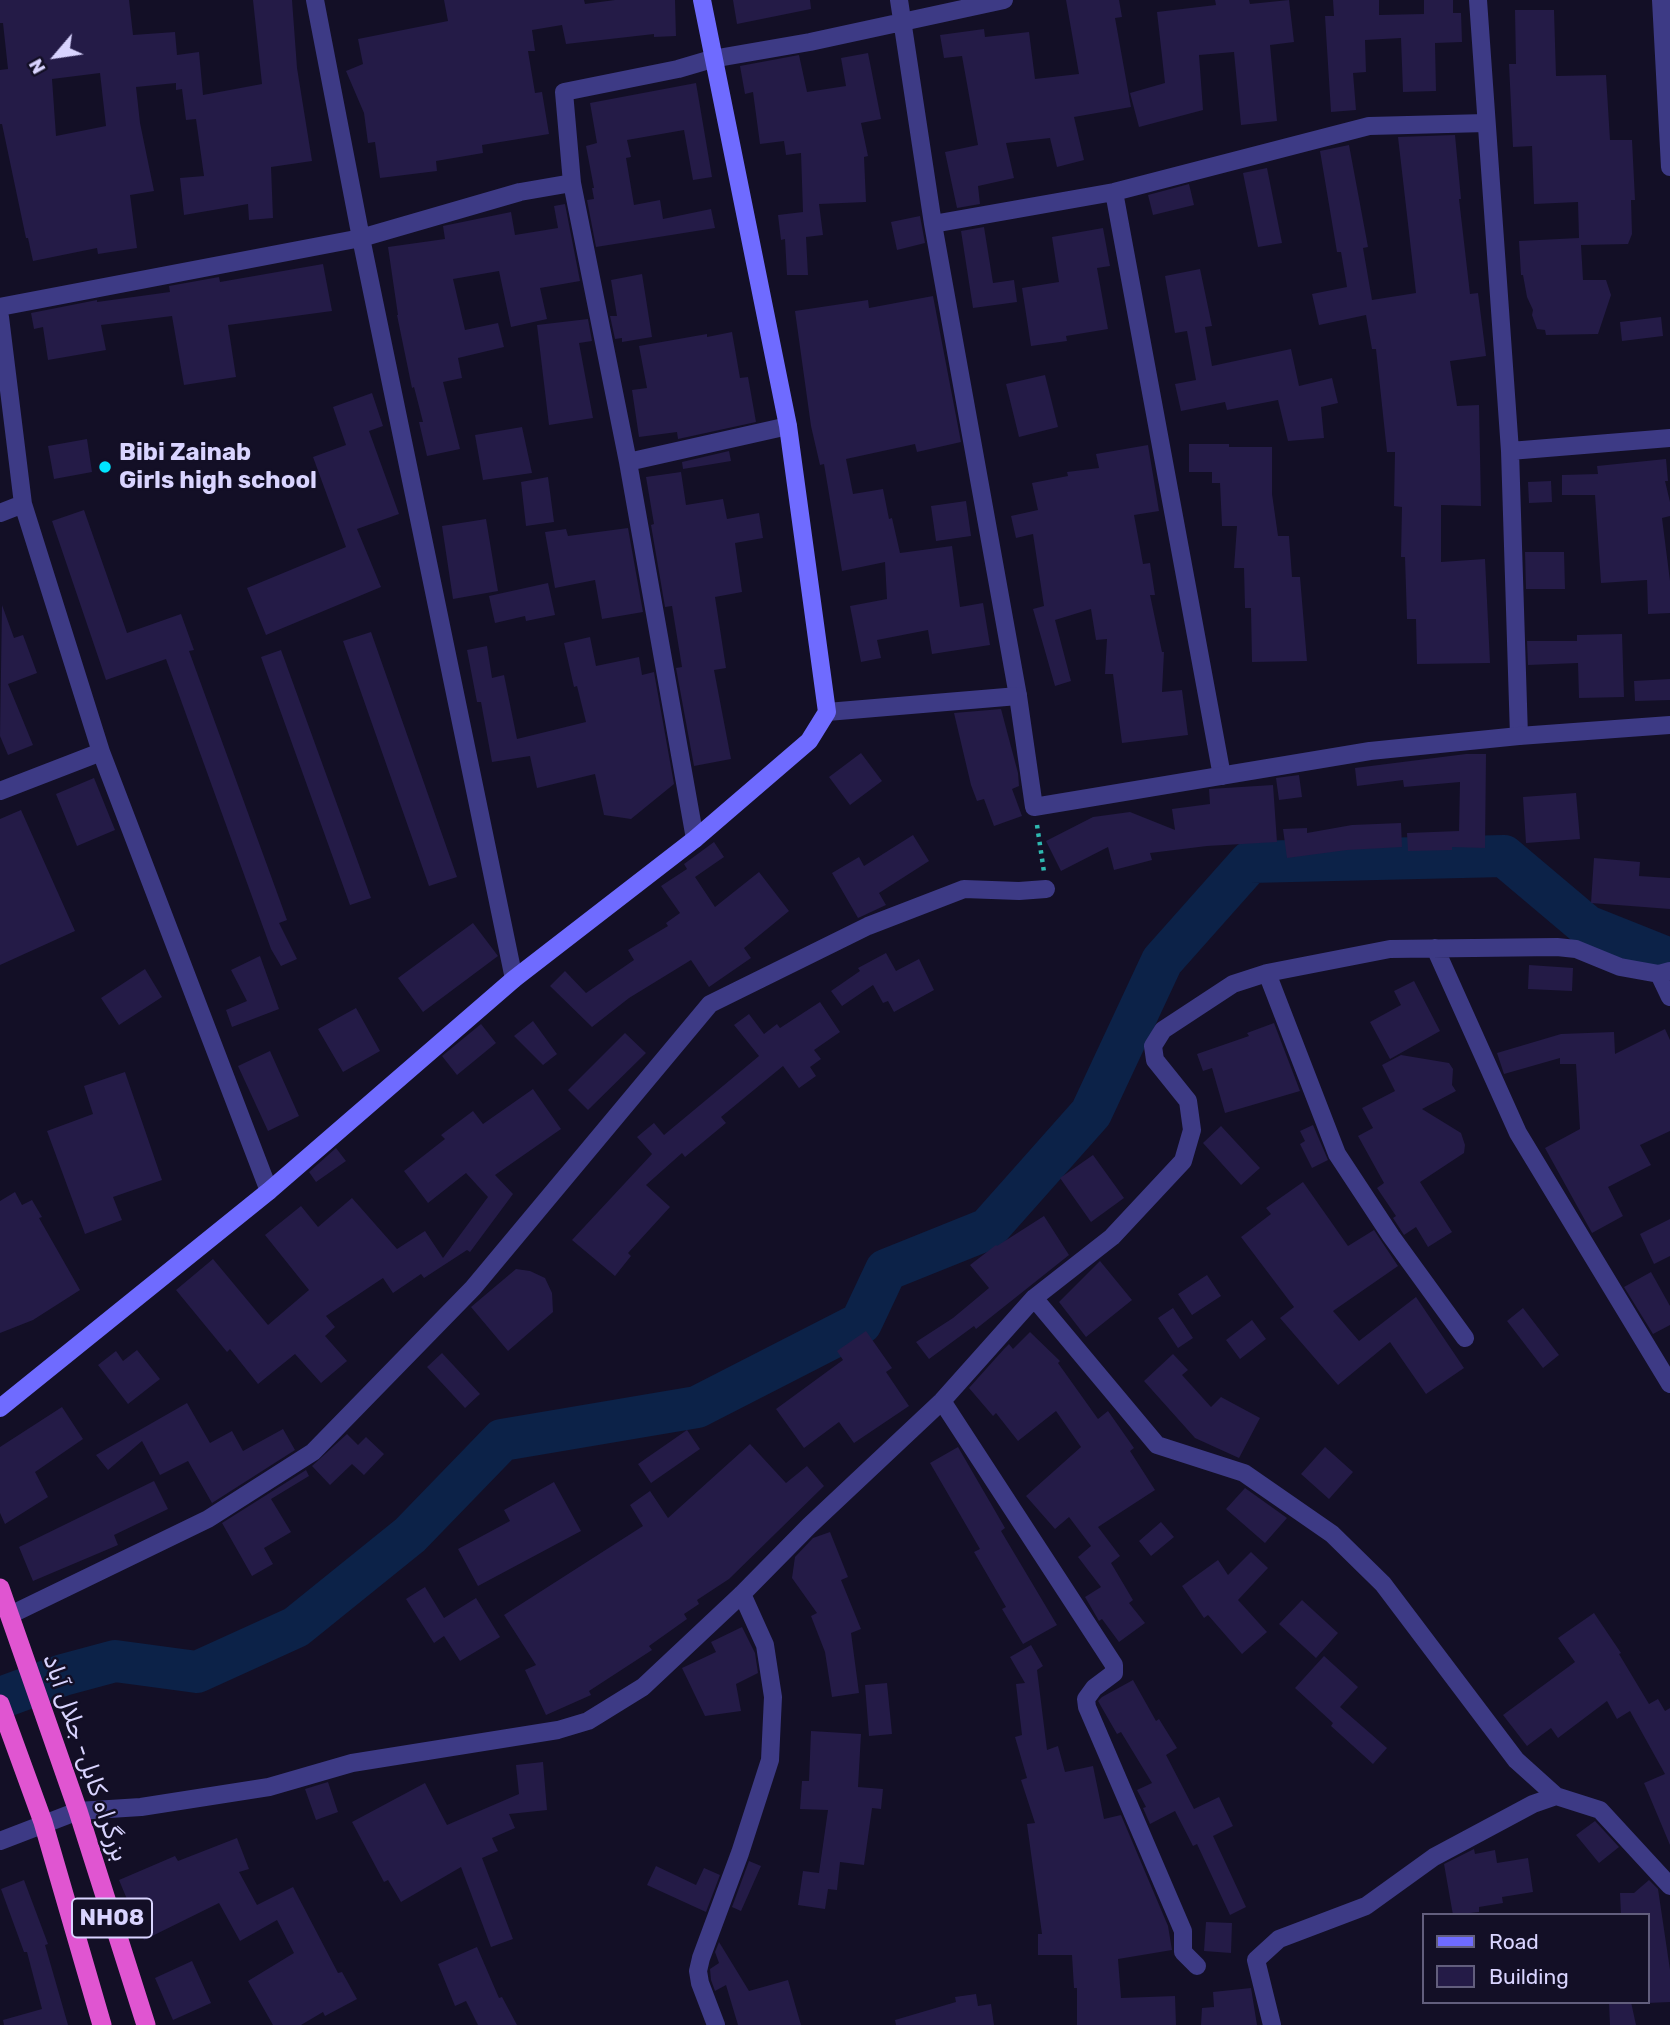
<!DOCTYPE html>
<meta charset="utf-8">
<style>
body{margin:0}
#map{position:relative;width:1670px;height:2025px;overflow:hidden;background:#130f26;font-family:Rubik,sans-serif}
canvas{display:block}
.legend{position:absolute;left:1422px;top:1913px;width:228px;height:91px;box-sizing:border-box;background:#130f26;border:2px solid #625e7d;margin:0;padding:9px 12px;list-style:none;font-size:21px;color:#d9d4ff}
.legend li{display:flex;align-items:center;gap:14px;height:35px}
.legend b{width:35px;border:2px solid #625e7d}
.north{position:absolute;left:21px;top:21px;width:70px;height:70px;-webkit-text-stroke:5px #130f26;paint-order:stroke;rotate:241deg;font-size:19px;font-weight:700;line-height:28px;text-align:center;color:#d9d4ff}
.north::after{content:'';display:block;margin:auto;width:24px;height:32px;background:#d9d4ff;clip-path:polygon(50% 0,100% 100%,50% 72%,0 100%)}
</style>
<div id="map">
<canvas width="1670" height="2025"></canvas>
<ul class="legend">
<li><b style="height:9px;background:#6f6bff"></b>Road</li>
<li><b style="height:19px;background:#241b47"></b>Building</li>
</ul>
<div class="north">N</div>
</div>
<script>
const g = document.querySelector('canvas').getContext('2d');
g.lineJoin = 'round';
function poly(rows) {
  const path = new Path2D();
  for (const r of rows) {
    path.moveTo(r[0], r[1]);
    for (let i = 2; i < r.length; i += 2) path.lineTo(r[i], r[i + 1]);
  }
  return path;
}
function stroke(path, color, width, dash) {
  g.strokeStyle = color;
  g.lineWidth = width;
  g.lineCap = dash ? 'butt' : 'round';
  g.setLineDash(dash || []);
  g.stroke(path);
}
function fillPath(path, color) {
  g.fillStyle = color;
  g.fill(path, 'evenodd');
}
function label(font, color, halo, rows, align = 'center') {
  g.font = font + ' Rubik,"Noto Naskh Arabic",sans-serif';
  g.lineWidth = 5;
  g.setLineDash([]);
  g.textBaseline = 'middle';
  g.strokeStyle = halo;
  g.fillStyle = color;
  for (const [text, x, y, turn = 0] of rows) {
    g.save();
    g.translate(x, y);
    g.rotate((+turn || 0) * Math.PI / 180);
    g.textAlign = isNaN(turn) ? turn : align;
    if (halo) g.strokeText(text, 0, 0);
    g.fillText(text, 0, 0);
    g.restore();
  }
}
stroke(poly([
 [0,1698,63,1675,115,1661,197,1672,296,1627,410,1535,502,1440,697,1407,861,1323,886,1270,988,1229,1091,1113,1162,961,1250,862,1504,856,1587,926,1670,959]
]), '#0c2248', 42);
fillPath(poly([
 [0,0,129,0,133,35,175,32,177,55,199,52,203,95,262,84,253,0,292,0,297,68,312,161,271,167,273,218,249,220,248,204,184,215,180,178,204,176,196,119,186,120,182,89,176,90,176,83,136,87,140,123,154,191,130,195,137,248,98,254,97,248,33,261,28,238,26,238,2,124,0,124,0,70,8,69,3,23,0,23],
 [100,73,106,126,56,136,52,79],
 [444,0,584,0,585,4,615,0,675,0,676,36,654,37,654,34,566,44,562,25,532,30,535,51,528,51,535,93,542,92,549,134,482,145,483,153,436,161,437,171,380,178,375,142,368,143,364,113,346,71,363,64,358,39,448,21],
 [733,0,810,0,811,9,737,24],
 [1066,0,1119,0,1122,17,1115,18,1131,107,1074,117,1084,160,1057,167,1050,138,1006,143,1014,178,978,186,980,204,957,208,945,152,978,145,962,56,944,58,940,35,984,29,985,37,1029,32,1035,79,1079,74],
 [1215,0,1249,0,1250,4,1289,0,1294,42,1270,45,1277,121,1241,125,1234,52,1199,55,1203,110,1139,127,1130,93,1165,83,1157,12,1216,5],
 [1333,0,1379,0,1379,15,1424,14,1424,0,1453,0,1453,13,1461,13,1462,42,1435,43,1436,91,1403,92,1401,38,1365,40,1366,72,1353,73,1356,110,1331,112,1325,16,1334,16],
 [1515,10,1554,10,1556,76,1606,75,1610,140,1632,140,1635,200,1631,200,1632,234,1628,244,1581,245,1583,280,1606,280,1611,295,1598,334,1546,335,1545,330,1537,329,1532,315,1533,310,1527,297,1523,275,1521,275,1519,241,1579,238,1578,202,1534,204,1532,146,1513,147,1509,64,1516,64],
 [868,53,881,119,861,123,868,156,864,157,866,202,819,204,823,235,806,237,808,275,787,275,785,239,781,240,778,215,803,212,801,153,786,155,784,141,760,144,753,92,745,94,740,66,799,55,807,92,846,86,841,58],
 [696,83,712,177,693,180,684,130,627,140,631,157,626,158,634,205,660,200,663,219,711,209,715,228,596,247,587,200,594,199,592,188,594,188,586,146,597,143,590,103],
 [1455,135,1461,199,1459,199,1470,294,1478,293,1486,356,1450,361,1457,406,1479,405,1481,506,1441,505,1441,562,1485,559,1490,663,1417,664,1416,619,1407,619,1405,557,1401,557,1402,507,1394,506,1395,452,1387,452,1376,349,1372,349,1366,315,1319,325,1312,294,1347,287,1341,252,1337,252,1320,151,1349,145,1368,247,1363,248,1372,300,1416,293,1398,137],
 [1267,168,1282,243,1258,247,1243,173],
 [1189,184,1194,205,1153,215,1148,195],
 [565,204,580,281,540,288,547,319,511,327,499,271,453,279,465,330,498,323,504,347,458,358,462,378,443,382,460,449,427,456,419,422,423,422,414,387,412,388,397,315,398,315,388,247,445,239,443,226,511,212,515,235,558,228,554,206],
 [920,216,925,243,897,250,891,222],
 [984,227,993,283,1014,280,1017,302,973,308,961,231],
 [1103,228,1110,266,1097,268,1108,329,1066,336,1067,341,1031,346,1022,288,1059,282,1052,237],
 [323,264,332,311,228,325,236,377,184,385,172,316,101,325,106,350,48,360,43,327,34,329,31,313,97,300,97,302,170,292,169,286,219,277,220,282],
 [1200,269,1212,326,1205,327,1212,366,1291,349,1299,386,1332,378,1338,403,1321,407,1324,438,1288,441,1278,400,1227,410,1225,402,1181,411,1175,384,1196,380,1187,331,1175,333,1165,276],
 [642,274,652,337,622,342,622,338,615,339,610,316,617,316,611,280],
 [933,296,961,442,917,452,915,444,846,459,853,494,883,489,889,519,892,518,900,553,952,546,960,607,983,603,990,645,932,654,928,630,877,640,881,658,861,662,850,606,887,599,885,562,842,571,824,464,820,465,811,426,795,311,868,300,869,308],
 [1661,317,1663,336,1622,341,1620,322],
 [588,319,592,341,579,343,593,418,549,425,537,325],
 [732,332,740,378,748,377,756,422,678,439,677,432,639,437,632,390,647,388,639,346,707,334,707,337],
 [1045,375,1058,427,1019,437,1006,384],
 [372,393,383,426,369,431,399,514,357,529,381,587,266,635,247,588,346,547,313,457,346,445,333,407],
 [522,427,532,473,483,480,475,435],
 [87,439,92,472,54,479,48,446],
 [1189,444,1229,444,1229,447,1272,447,1272,494,1278,536,1289,536,1292,577,1300,577,1307,661,1252,662,1251,608,1245,608,1244,568,1234,568,1237,526,1222,526,1220,483,1212,483,1212,472,1189,472],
 [1148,445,1159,511,1134,515,1143,564,1150,563,1155,595,1150,595,1162,652,1164,652,1162,692,1182,690,1188,735,1122,743,1113,674,1105,674,1107,639,1096,640,1091,609,1055,620,1071,681,1055,686,1033,609,1044,606,1033,534,1016,538,1011,516,1038,510,1032,483,1068,476,1067,472,1099,468,1096,454],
 [729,451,731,461,683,469,682,462],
 [1666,459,1668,481,1665,481,1670,502,1670,516,1662,518,1670,581,1670,613,1648,614,1647,580,1601,583,1595,495,1562,495,1562,475,1598,474,1597,466],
 [681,472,686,505,723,499,727,519,759,513,763,538,735,543,742,592,715,597,726,668,714,670,731,759,694,766,676,668,682,667,672,606,665,607,651,525,654,524,646,477],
 [548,477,554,522,526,526,521,482],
 [1551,481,1552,502,1529,503,1528,482],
 [966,501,971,536,936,541,931,506],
 [84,510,127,633,181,614,194,650,189,651,287,920,279,923,297,959,281,966,271,949,166,659,106,680,52,521],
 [486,519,498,591,453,599,442,526],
 [628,528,643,612,602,619,595,580,555,588,545,532,566,529,568,536],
 [1525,552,1564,552,1565,589,1526,589],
 [548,583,555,615,526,621,525,616,495,623,489,596],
 [2,605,14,638,23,635,37,673,8,684,33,745,8,755,0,736],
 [371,632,457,877,429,886,343,641],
 [1622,634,1624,697,1579,698,1578,663,1528,665,1527,641,1577,641,1577,635],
 [590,637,596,666,639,657,642,675,654,672,674,784,631,819,604,815,595,774,537,788,530,756,492,762,481,702,477,702,467,650,487,646,492,678,504,675,517,739,586,722,577,686,574,687,564,643],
 [281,650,371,898,350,905,261,657],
 [1670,679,1670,700,1635,701,1634,681],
 [1001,709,1018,773,1019,786,1012,789,1022,816,994,826,984,799,977,801,971,785,954,713],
 [861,753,882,781,850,805,829,777],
 [1466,754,1486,754,1485,848,1452,847,1452,850,1408,851,1407,833,1459,831,1460,782,1404,787,1403,780,1357,786,1355,768],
 [1299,775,1302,797,1279,800,1276,778],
 [94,778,115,830,77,846,56,794],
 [1273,785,1277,842,1207,846,1150,853,1152,860,1114,870,1108,847,1061,871,1046,841,1093,817,1130,812,1175,830,1172,809,1210,804,1209,789],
 [1576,793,1580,839,1526,843,1523,797],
 [21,810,75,931,0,965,0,819],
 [1401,823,1402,847,1347,850,1287,858,1283,829,1307,828,1307,833,1352,825],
 [913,835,929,861,879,893,886,905,858,918,832,873,859,857,864,866],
 [714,842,724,857,695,877,715,907,759,872,789,911,744,948,751,958,709,987,691,960,629,998,592,1027,550,986,565,971,586,993,634,960,628,950,668,926,666,923,680,913,661,886,687,869,684,864],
 [1594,858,1640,862,1639,876,1670,878,1670,909,1591,903],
 [473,923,498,956,423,1012,398,978],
 [886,953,896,971,919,959,934,990,894,1012,888,1001,883,1003,873,985,842,1006,831,991,860,971,858,968],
 [260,956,279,1009,232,1027,226,1010,247,1001,231,970],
 [1529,965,1573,968,1572,991,1528,989],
 [145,969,162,997,119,1025,101,998],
 [1414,981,1440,1031,1390,1059,1370,1022,1401,1005,1394,991],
 [820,1002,840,1032,814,1050,821,1059,810,1067,816,1076,799,1088,783,1066,721,1117,726,1123,685,1157,682,1153,646,1185,670,1207,628,1253,631,1256,615,1276,572,1240,652,1154,637,1137,654,1123,664,1135,759,1056,734,1025,749,1014,764,1034,777,1024,780,1028],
 [356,1008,380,1051,343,1072,318,1029],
 [533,1021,557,1054,543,1065,514,1036],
 [1274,1023,1300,1091,1225,1113,1212,1068,1203,1071,1197,1054,1249,1036,1247,1033],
 [481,1024,496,1043,457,1075,442,1056],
 [1665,1029,1670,1040,1670,1131,1640,1145,1651,1165,1608,1187,1623,1216,1592,1233,1545,1148,1580,1129,1576,1064,1560,1064,1560,1058,1504,1074,1497,1053,1561,1034,1614,1032,1615,1054],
 [625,1033,646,1053,588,1110,568,1090],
 [270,1051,299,1116,268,1131,238,1066],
 [1401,1055,1449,1063,1453,1069,1452,1085,1456,1091,1422,1109,1461,1133,1465,1145,1464,1153,1420,1182,1452,1232,1428,1247,1416,1227,1404,1235,1393,1218,1396,1216,1377,1188,1384,1183,1358,1136,1373,1128,1362,1108,1395,1091,1382,1065],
 [125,1072,162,1180,113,1197,122,1220,85,1234,47,1131,93,1114,84,1086],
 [533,1089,561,1129,495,1175,513,1194,470,1252,467,1250,424,1278,421,1274,393,1293,383,1278,326,1316,335,1327,325,1336,347,1361,321,1383,295,1354,258,1384,230,1349,227,1352,176,1290,213,1259,268,1325,309,1290,265,1235,301,1206,318,1227,352,1198,397,1249,425,1231,443,1258,488,1197,466,1173,428,1203,404,1171,445,1139,441,1135,473,1111,483,1124],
 [1313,1125,1328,1160,1312,1168,1300,1144,1305,1141,1300,1131],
 [1221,1126,1260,1168,1241,1185,1203,1143],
 [336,1148,346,1161,316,1182,309,1172],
 [1093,1155,1124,1198,1091,1222,1060,1178],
 [1303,1182,1348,1246,1374,1230,1398,1266,1333,1311,1359,1341,1416,1297,1464,1368,1426,1394,1390,1342,1338,1385,1280,1318,1294,1307,1241,1237,1271,1214,1266,1208],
 [15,1192,22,1205,32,1200,42,1217,39,1218,80,1290,33,1320,0,1333,0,1201],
 [1044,1216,1069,1255,976,1329,974,1326,929,1359,916,1342,953,1318,989,1288,970,1265,996,1245,997,1246],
 [1670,1219,1670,1256,1654,1264,1640,1234],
 [1100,1261,1132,1300,1086,1337,1059,1302],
 [516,1269,530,1271,545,1278,552,1293,553,1312,508,1351,471,1307],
 [1651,1272,1670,1306,1670,1325,1653,1334,1624,1287],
 [1207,1275,1221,1296,1192,1315,1178,1294],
 [1173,1308,1193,1338,1178,1348,1158,1318],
 [1523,1308,1559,1355,1543,1368,1507,1321],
 [1252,1320,1266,1339,1240,1359,1226,1340],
 [866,1331,892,1368,886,1372,909,1406,854,1443,839,1422,804,1448,776,1409,843,1360,837,1351],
 [1030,1332,1060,1361,1058,1363,1098,1419,1108,1411,1134,1448,1130,1451,1155,1490,1098,1527,1120,1556,1111,1563,1133,1600,1129,1603,1145,1623,1119,1642,1102,1619,1099,1621,1085,1597,1101,1587,1078,1557,1091,1546,1069,1517,1055,1529,1026,1496,1081,1447,1056,1411,1018,1441,996,1413,993,1416,969,1388,1004,1349,1009,1344,1013,1349],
 [137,1350,160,1379,128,1404,98,1365,116,1351,123,1361],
 [442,1353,480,1394,465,1408,427,1367],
 [1173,1354,1188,1370,1182,1375,1211,1407,1221,1397,1260,1418,1239,1458,1195,1438,1144,1381],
 [187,1403,210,1443,232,1431,243,1451,283,1429,295,1450,212,1503,188,1461,160,1475,142,1441,108,1470,96,1455],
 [62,1407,83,1439,35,1472,48,1497,5,1524,0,1513,0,1447],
 [687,1430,700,1449,651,1483,638,1464],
 [347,1434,358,1445,366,1437,384,1454,364,1475,352,1464,330,1485,312,1466],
 [750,1444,786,1483,807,1466,824,1486,729,1579,697,1600,699,1604,684,1614,687,1619,649,1646,652,1650,589,1691,591,1695,546,1715,525,1670,536,1665,504,1615,643,1526,630,1505,650,1491,668,1518],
 [958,1447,1005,1528,1001,1531,1057,1625,1023,1644,1002,1609,1006,1607,974,1552,980,1549,930,1463],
 [1325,1447,1353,1472,1329,1499,1301,1474],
 [306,1470,309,1476,271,1499,291,1532,264,1548,273,1564,252,1576,222,1523],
 [154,1481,168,1509,114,1535,118,1545,33,1581,19,1547],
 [554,1482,581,1531,478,1586,458,1549,510,1521,504,1510],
 [1245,1488,1287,1518,1265,1543,1226,1509],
 [1161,1522,1174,1537,1151,1556,1139,1541],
 [830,1532,848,1577,841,1580,861,1629,851,1633,859,1693,832,1697,825,1652,811,1616,817,1613,792,1578,795,1557,813,1538],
 [1251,1552,1268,1568,1238,1600,1267,1632,1242,1654,1208,1615,1204,1618,1182,1586,1218,1560,1228,1575],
 [425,1587,444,1618,476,1598,500,1637,460,1661,444,1636,434,1643,406,1599],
 [1302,1600,1338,1633,1316,1658,1279,1624],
 [1594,1613,1621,1653,1619,1654,1649,1704,1658,1699,1665,1711,1670,1708,1670,1845,1644,1783,1665,1774,1630,1711,1617,1719,1607,1701,1558,1738,1551,1728,1527,1746,1503,1715,1575,1662,1558,1638],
 [742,1627,755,1653,758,1673,736,1684,741,1711,705,1716,682,1668,716,1652,711,1642],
 [1031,1645,1043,1666,1037,1670,1047,1750,1058,1746,1065,1772,1093,1766,1104,1819,1121,1815,1168,1926,1172,1950,1118,1959,1121,1998,1175,1996,1176,2025,1077,2025,1077,1988,1074,1988,1072,1955,1038,1955,1038,1934,1042,1934,1027,1824,1035,1823,1021,1780,1027,1778,1015,1737,1022,1735,1016,1684,1025,1683,1010,1657],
 [1324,1656,1358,1687,1340,1707,1387,1748,1373,1764,1331,1726,1333,1723,1295,1688],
 [1133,1680,1156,1721,1159,1719,1177,1748,1166,1755,1194,1809,1219,1797,1233,1826,1213,1836,1246,1907,1230,1915,1197,1844,1193,1846,1175,1811,1150,1824,1143,1808,1146,1807,1137,1790,1152,1783,1121,1732,1117,1734,1098,1701,1102,1697],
 [887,1683,892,1734,869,1736,865,1685],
 [811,1731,861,1734,858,1787,883,1789,881,1809,872,1808,864,1865,840,1862,837,1890,828,1889,825,1909,798,1905,803,1871,819,1873,828,1810,800,1809,802,1781,809,1781],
 [543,1762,547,1810,509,1814,515,1828,492,1838,498,1851,482,1858,513,1939,491,1947,461,1867,401,1902,388,1880,384,1882,352,1822,425,1783,447,1825,519,1794,516,1765],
 [328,1782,338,1812,316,1820,305,1789],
 [1595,1821,1619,1847,1599,1863,1576,1835],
 [237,1838,249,1869,239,1872,257,1905,293,1887,338,1973,342,1972,357,1999,325,2016,323,2012,301,2025,273,2025,248,1981,294,1953,277,1920,240,1941,219,1903,144,1940,119,1880,175,1856,178,1861],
 [1474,1849,1475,1854,1495,1850,1497,1863,1528,1858,1533,1892,1502,1897,1503,1903,1479,1907,1479,1912,1453,1915,1444,1864],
 [749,1861,761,1866,741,1911,732,1907],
 [656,1866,696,1885,704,1868,720,1875,706,1912,647,1885],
 [24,1880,48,1944,45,1945,68,2025,4,2025,3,2020,42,2009,27,1952,24,1952,1,1889],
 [1649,1880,1658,1889,1670,1970,1670,2002,1647,2003,1647,1915,1621,1915,1620,1893,1634,1893],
 [1206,1922,1232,1923,1231,1953,1204,1951],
 [719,1942,749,1991,788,1980,801,2025,738,2025,726,1985,715,1991,711,1980,710,1969,719,1963,715,1952],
 [477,1947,499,1998,502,1997,517,2025,478,2025,466,2001,455,2006,438,1964],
 [192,1961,211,2003,173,2020,155,1978],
 [1251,1988,1257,2025,1201,2025,1202,2008,1214,2007,1213,1992],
 [976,1994,978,2006,991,2004,994,2025,896,2025,895,2020,956,2002,955,1997],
 [1609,2002,1631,2002,1636,2025,1610,2025]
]), '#241b47');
stroke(poly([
 [1037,825,1044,872]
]), '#2fb8b0', 4.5, [3.5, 5]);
stroke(poly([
 [315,0,361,238,514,979],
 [899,0,933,224,1018,696],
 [1478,0,1510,451,1519,736],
 [1114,192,1222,776],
 [933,224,1114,192,1369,126,1486,123],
 [0,307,361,238,520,192,572,183],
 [0,317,23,504,101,752,269,1191],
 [1510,451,1670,438],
 [628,462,788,426],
 [0,513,23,504],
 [0,791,101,752],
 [695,839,628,462,572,183,564,92,678,69,712,59,810,42,1004,0],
 [1435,948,1518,1133,1670,1384],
 [1267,973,1337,1154,1391,1236,1465,1338],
 [1659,974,1670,997],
 [1034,1298,1157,1445,1244,1473,1332,1534,1383,1584,1516,1760,1556,1796,1600,1810,1670,1886],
 [942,1401,1114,1665,1114,1673,1094,1688,1086,1699,1087,1707,1183,1931,1183,1952,1197,1966],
 [10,1615,208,1519,313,1452,473,1288,710,1004,868,926,964,889,1019,891,1046,889],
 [0,1841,78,1811,141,1807,269,1787,352,1763,558,1730,588,1721,643,1687,742,1594,809,1526,942,1401,1034,1298,1112,1237,1183,1161,1192,1130,1188,1101,1155,1060,1153,1046,1163,1030,1233,984,1267,973,1390,949,1557,947,1576,949,1620,967,1659,974,1670,971],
 [716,2025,700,1983,698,1971,701,1958,740,1853,770,1760,773,1697,765,1645,742,1594],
 [1272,2025,1256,1960,1279,1939,1366,1906,1434,1857,1533,1804,1556,1796]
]), '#3d3a85', 18);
stroke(poly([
 [1661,0,1670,167],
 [827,712,1018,696,1034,807,1370,751,1519,736,1670,725]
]), '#3d3a85', 18);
stroke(poly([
 [0,1408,269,1191,514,979,695,839,809,741,827,712,788,426,702,0]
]), '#6f6bff', 18);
stroke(poly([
 [0,1588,78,1811,146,2025],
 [0,1704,43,1822,102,2025]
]), '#e055d1', 19);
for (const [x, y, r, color] of [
 [105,467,7,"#00e5ff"]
]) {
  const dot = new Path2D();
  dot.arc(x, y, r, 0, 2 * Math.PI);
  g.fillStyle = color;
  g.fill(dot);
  stroke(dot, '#130f26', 2.5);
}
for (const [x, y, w] of [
 [112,1918,80]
]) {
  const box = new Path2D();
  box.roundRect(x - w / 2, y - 19.5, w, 39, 5);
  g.fillStyle = '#130f26';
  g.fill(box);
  stroke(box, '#d9d4ff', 2);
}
label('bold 23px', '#d9d4ff', null, [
 ["NH08",112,1918]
]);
label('bold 24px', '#d9d4ff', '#130f26', [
 ["Bibi Zainab",119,453],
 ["Girls high school",119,481]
], 'left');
label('24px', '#d9d4ff', '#130f26', [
 ["بزرگراه کابل- جلال آباد",85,1758,71]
]);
</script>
